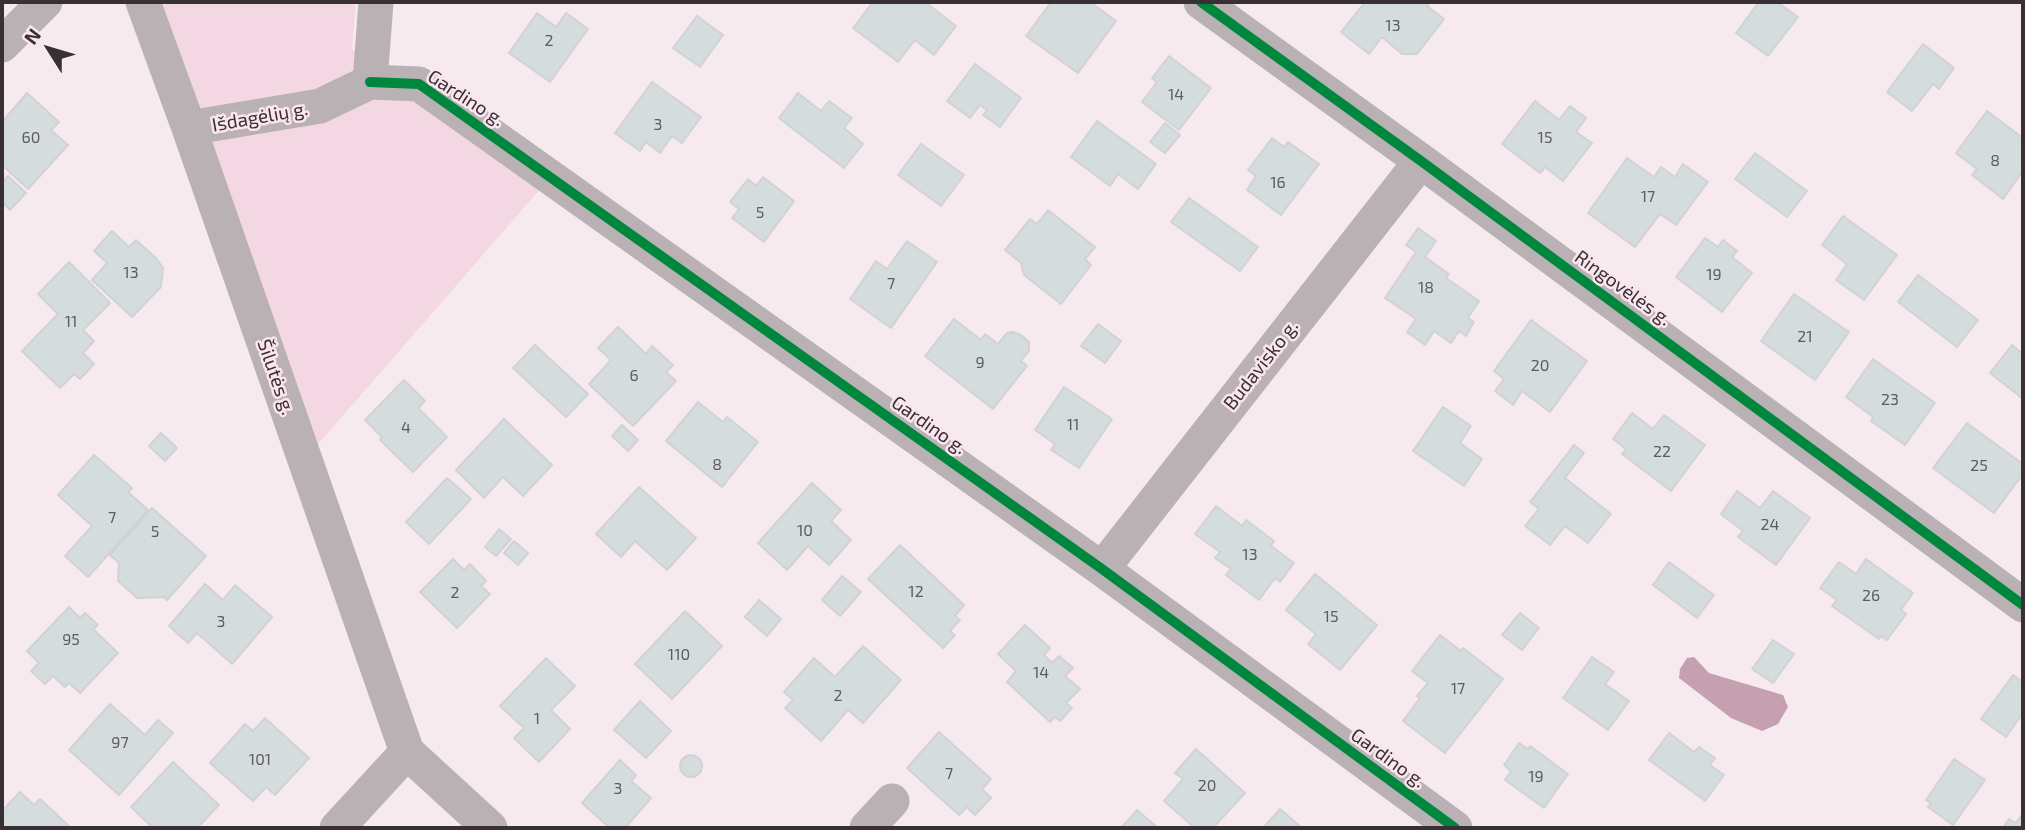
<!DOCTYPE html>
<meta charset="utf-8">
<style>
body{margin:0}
#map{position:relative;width:2025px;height:830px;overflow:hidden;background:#f6eaef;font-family:"Exo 2",sans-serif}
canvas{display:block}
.frame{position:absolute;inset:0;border:4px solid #383033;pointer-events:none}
.north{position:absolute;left:14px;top:14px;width:70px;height:70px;-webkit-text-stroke:5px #fbe5ee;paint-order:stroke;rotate:307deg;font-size:19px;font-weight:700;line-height:28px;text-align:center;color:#383033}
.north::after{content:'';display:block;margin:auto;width:24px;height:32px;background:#383033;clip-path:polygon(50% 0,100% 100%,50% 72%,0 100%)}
</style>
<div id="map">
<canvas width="2025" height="830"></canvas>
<div class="frame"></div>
<div class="north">N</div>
</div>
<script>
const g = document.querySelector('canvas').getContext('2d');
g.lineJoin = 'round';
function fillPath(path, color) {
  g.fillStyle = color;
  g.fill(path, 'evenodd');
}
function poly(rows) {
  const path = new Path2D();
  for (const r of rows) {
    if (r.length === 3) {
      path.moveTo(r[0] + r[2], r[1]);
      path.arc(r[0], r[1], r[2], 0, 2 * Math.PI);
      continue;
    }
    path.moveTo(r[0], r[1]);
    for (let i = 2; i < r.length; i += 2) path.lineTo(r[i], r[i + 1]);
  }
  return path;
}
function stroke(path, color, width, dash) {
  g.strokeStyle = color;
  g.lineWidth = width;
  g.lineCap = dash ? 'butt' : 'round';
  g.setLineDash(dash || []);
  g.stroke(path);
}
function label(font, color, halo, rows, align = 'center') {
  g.font = font + ' "Exo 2",sans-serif';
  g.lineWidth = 5;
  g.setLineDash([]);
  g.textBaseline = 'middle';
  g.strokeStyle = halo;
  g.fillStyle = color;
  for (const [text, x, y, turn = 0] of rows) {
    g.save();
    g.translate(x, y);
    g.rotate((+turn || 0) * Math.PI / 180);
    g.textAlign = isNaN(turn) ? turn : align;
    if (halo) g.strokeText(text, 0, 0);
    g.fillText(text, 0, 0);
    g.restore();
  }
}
fillPath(poly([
 [160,2,356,2,352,49,542,187,314,449]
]), '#f3d8e3');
fillPath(poly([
 [1694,657,1709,673,1783,695,1788,707,1778,724,1762,731,1731,718,1679,678,1680,669,1687,658]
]), '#c6a0b1');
const building = poly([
 [873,2,925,2,956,26,934,55,915,40,898,62,853,28,873,2],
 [1051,2,1090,2,1116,21,1078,73,1026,36,1051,2],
 [1365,2,1430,2,1427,6,1444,19,1417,54,1402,54,1382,37,1369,54,1341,32,1365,2],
 [1759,2,1777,2,1798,17,1768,56,1736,33,1759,2],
 [537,13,556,27,566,13,588,29,550,82,509,53,537,13],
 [697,16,723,35,700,67,673,48,697,16],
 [1923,44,1954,68,1939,89,1933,84,1912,111,1887,92,1923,44],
 [1169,56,1211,88,1179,130,1142,102,1157,82,1152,78,1169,56],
 [975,64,1021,98,1000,127,983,115,987,110,980,105,970,118,947,101,975,64],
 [652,82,701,117,682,143,672,136,660,153,646,142,640,151,615,133,652,82],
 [27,93,59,122,51,130,68,145,28,189,2,165,2,122,27,93],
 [798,93,821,111,829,101,852,118,844,128,863,144,844,168,779,118,798,93],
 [1535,101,1559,120,1570,106,1586,118,1576,132,1592,143,1563,181,1545,167,1540,173,1502,144,1535,101],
 [1987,111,2023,138,2023,171,2003,199,1972,175,1977,169,1956,153,1987,111],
 [1097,121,1156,164,1138,189,1118,174,1110,186,1071,157,1097,121],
 [1165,123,1180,135,1165,153,1150,142,1165,123],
 [1272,138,1284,147,1288,142,1319,164,1281,215,1247,190,1256,176,1248,170,1272,138],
 [921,144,964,175,941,206,898,175,921,144],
 [1755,153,1807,191,1787,217,1735,179,1755,153],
 [1627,158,1654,177,1661,167,1675,177,1683,164,1708,182,1676,225,1660,214,1635,247,1588,213,1627,158],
 [8,176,26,193,10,210,2,202,2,183,8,176],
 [763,177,794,201,764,242,732,218,739,209,730,202,748,179,756,186,763,177],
 [1189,198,1258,247,1240,271,1171,222,1189,198],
 [1048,210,1095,247,1085,259,1091,265,1061,304,1024,275,1021,263,1005,250,1030,219,1037,224,1048,210],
 [1843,216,1897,255,1864,300,1836,280,1847,264,1822,245,1843,216],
 [1418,228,1436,241,1425,257,1449,274,1446,278,1479,301,1468,318,1474,322,1466,336,1459,331,1451,343,1434,331,1425,345,1407,332,1416,319,1385,298,1416,252,1406,245,1418,228],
 [112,231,129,247,136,240,156,258,163,268,161,287,132,317,92,280,107,263,94,251,112,231],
 [1705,238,1718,247,1723,240,1737,251,1732,257,1752,273,1722,312,1676,277,1705,238],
 [907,241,937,262,891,328,850,299,876,261,887,269,907,241],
 [69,262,110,303,83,330,94,341,83,353,94,364,80,379,74,374,60,388,22,351,58,314,38,294,69,262],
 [1918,275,1978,320,1957,347,1898,302,1918,275],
 [1794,294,1849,332,1815,380,1761,341,1794,294],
 [954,319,981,340,985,334,998,344,1007,333,1013,332,1021,335,1029,342,1029,351,1021,361,1027,366,993,409,925,356,954,319],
 [1531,320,1587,361,1550,412,1522,391,1513,405,1495,391,1504,379,1494,371,1531,320],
 [1098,324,1121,341,1105,363,1081,346,1098,324],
 [618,327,646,354,652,346,673,365,666,372,676,381,633,426,589,384,611,360,598,348,618,327],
 [535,345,588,394,566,417,513,368,535,345],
 [2012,345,2023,354,2023,399,1990,373,2012,345],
 [1873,359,1935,403,1905,445,1871,421,1873,417,1846,397,1873,359],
 [404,380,425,401,418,408,447,437,413,472,380,440,382,437,365,420,404,380],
 [1064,387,1112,419,1079,468,1051,450,1055,444,1035,430,1064,387],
 [698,402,723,422,727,417,758,442,722,487,666,441,698,402],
 [1443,407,1471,426,1460,443,1482,459,1464,486,1413,451,1443,407],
 [1632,413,1653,429,1664,415,1705,445,1671,491,1622,454,1626,449,1613,439,1632,413],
 [504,419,552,465,523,496,503,477,484,498,456,470,504,419],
 [1967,423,2023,464,2023,474,1994,513,1933,468,1967,423],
 [622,425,638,440,628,451,612,436,622,425],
 [161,433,177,448,165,461,149,446,161,433],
 [1574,445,1584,453,1565,478,1611,514,1588,543,1565,526,1550,545,1525,526,1539,509,1530,502,1574,445],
 [94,455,132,488,128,492,148,510,88,577,65,556,92,526,58,495,94,455],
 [447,478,471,499,429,544,406,522,447,478],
 [812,483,841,510,831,521,851,540,829,565,808,546,787,570,758,543,812,483],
 [639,487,696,538,667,570,635,541,621,557,596,534,639,487],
 [1737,491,1760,508,1773,491,1810,518,1776,565,1738,537,1743,531,1721,514,1737,491],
 [1216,506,1242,526,1246,520,1274,541,1271,546,1294,563,1280,582,1275,578,1259,600,1226,575,1231,569,1215,558,1220,552,1195,534,1216,506],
 [152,508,206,556,167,600,164,597,137,598,118,581,119,563,110,555,152,508],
 [499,529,511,539,496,556,485,547,499,529],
 [514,541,528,553,518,565,504,553,514,541],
 [900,545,964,605,955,616,960,620,950,631,955,635,943,648,868,579,900,545],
 [453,559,464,570,470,564,486,581,481,586,490,594,457,628,420,592,453,559],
 [1866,559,1913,593,1901,610,1906,614,1887,640,1881,636,1879,639,1832,606,1837,600,1820,588,1839,562,1856,574,1866,559],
 [1669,562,1714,595,1697,618,1653,585,1669,562],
 [1315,574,1377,625,1340,670,1308,644,1316,634,1286,610,1315,574],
 [842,576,861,592,840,616,822,600,842,576],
 [205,584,223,600,235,585,272,617,232,664,197,633,188,643,169,626,205,584],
 [759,600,781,619,767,636,745,617,759,600],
 [69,607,80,618,85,613,98,625,93,629,118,653,80,693,69,683,65,687,53,676,45,684,31,671,39,663,27,651,69,607],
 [685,611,722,646,672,699,635,664,685,611],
 [1520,613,1539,628,1522,650,1502,635,1520,613],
 [1025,625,1050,648,1044,655,1052,663,1059,656,1073,668,1065,676,1080,689,1066,703,1072,708,1060,721,1055,717,1050,722,1007,682,1016,671,998,654,1025,625],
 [1440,635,1461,651,1463,648,1503,679,1445,753,1403,721,1420,698,1417,696,1428,683,1412,671,1440,635],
 [1773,640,1794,654,1773,683,1752,669,1773,640],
 [863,646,901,680,863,723,848,710,821,741,785,708,793,700,784,692,814,658,835,677,863,646],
 [1592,657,1614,672,1605,684,1629,701,1608,730,1563,698,1592,657],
 [546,658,575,686,551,710,570,729,539,762,514,738,524,728,500,706,546,658],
 [2013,675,2023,682,2023,713,2006,737,1981,719,2013,675],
 [640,701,671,731,646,758,614,730,640,701],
 [110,704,145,735,158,720,173,733,119,795,69,750,110,704],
 [265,718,309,758,275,795,266,787,253,801,210,763,245,724,253,731,265,718],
 [939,732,991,779,982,789,991,798,975,815,967,807,959,815,907,768,939,732],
 [1669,733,1694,752,1699,747,1715,758,1710,765,1724,775,1705,801,1649,760,1669,733],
 [1519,743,1528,749,1530,746,1568,774,1544,808,1505,780,1511,771,1504,765,1519,743],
 [1196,749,1245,793,1213,828,1195,828,1164,801,1183,779,1175,773,1196,749],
 [691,766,11],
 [1954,759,1985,780,1953,825,1928,807,1931,803,1926,800,1954,759],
 [620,760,636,775,631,781,651,798,625,828,610,828,582,803,620,760],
 [173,762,219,805,197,828,153,828,131,807,173,762],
 [20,792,34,805,40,799,68,825,65,828,2,828,2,811,20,792],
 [1280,809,1302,828,1263,828,1280,809],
 [1137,810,1158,828,1121,828,1137,810],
 [2023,813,2023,828,2003,828,2009,819,2016,823,2023,813]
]);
fillPath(building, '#d4dcde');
stroke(building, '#d2d2d4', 2);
stroke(poly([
 [143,2,189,128,407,752,490,828],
 [1201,2,1421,161,2023,605],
 [2,45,45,2],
 [370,82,419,84,1102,569,1455,828],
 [189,128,320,106,370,82,376,2],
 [1102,569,1421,161],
 [337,828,407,752],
 [867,828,892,801]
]), '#bab1b5', 35);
stroke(poly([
 [1201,2,1421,161,2023,605],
 [370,82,419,84,1102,569,1455,828]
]), '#00873e', 10);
label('16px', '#5f5b5e', null, [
 ["13",1393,26],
 ["2",549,41],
 ["14",1176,95],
 ["3",658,125],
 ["60",31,138],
 ["15",1545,138],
 ["8",1995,161],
 ["16",1278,183],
 ["17",1648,197],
 ["5",760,213],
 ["13",131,273],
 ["19",1714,275],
 ["7",891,284],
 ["18",1426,288],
 ["11",71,322],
 ["21",1805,337],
 ["9",980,363],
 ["20",1540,366],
 ["6",634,376],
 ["23",1890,400],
 ["11",1073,425],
 ["4",406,428],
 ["22",1662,452],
 ["8",717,465],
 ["25",1979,466],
 ["7",112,518],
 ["24",1770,525],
 ["10",805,531],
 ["5",155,532],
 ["13",1250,555],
 ["12",916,592],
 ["2",455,593],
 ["26",1871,596],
 ["15",1331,617],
 ["3",221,622],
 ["95",71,640],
 ["110",679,655],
 ["14",1041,673],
 ["17",1458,689],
 ["2",838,696],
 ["1",537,719],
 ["97",120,743],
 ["101",260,760],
 ["7",949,774],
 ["19",1536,777],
 ["20",1207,786],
 ["3",618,789]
]);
label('19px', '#383033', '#fbe5ee', [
 ["Gardino g.",466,98,33],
 ["Išdagėlių g.",260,117,-10],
 ["Ringovėlės g.",1623,288,36],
 ["Budavisko g.",1261,365,-52],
 ["Šilutės g.",276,377,71],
 ["Gardino g.",929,425,35],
 ["Gardino g.",1388,758,36]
]);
</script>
